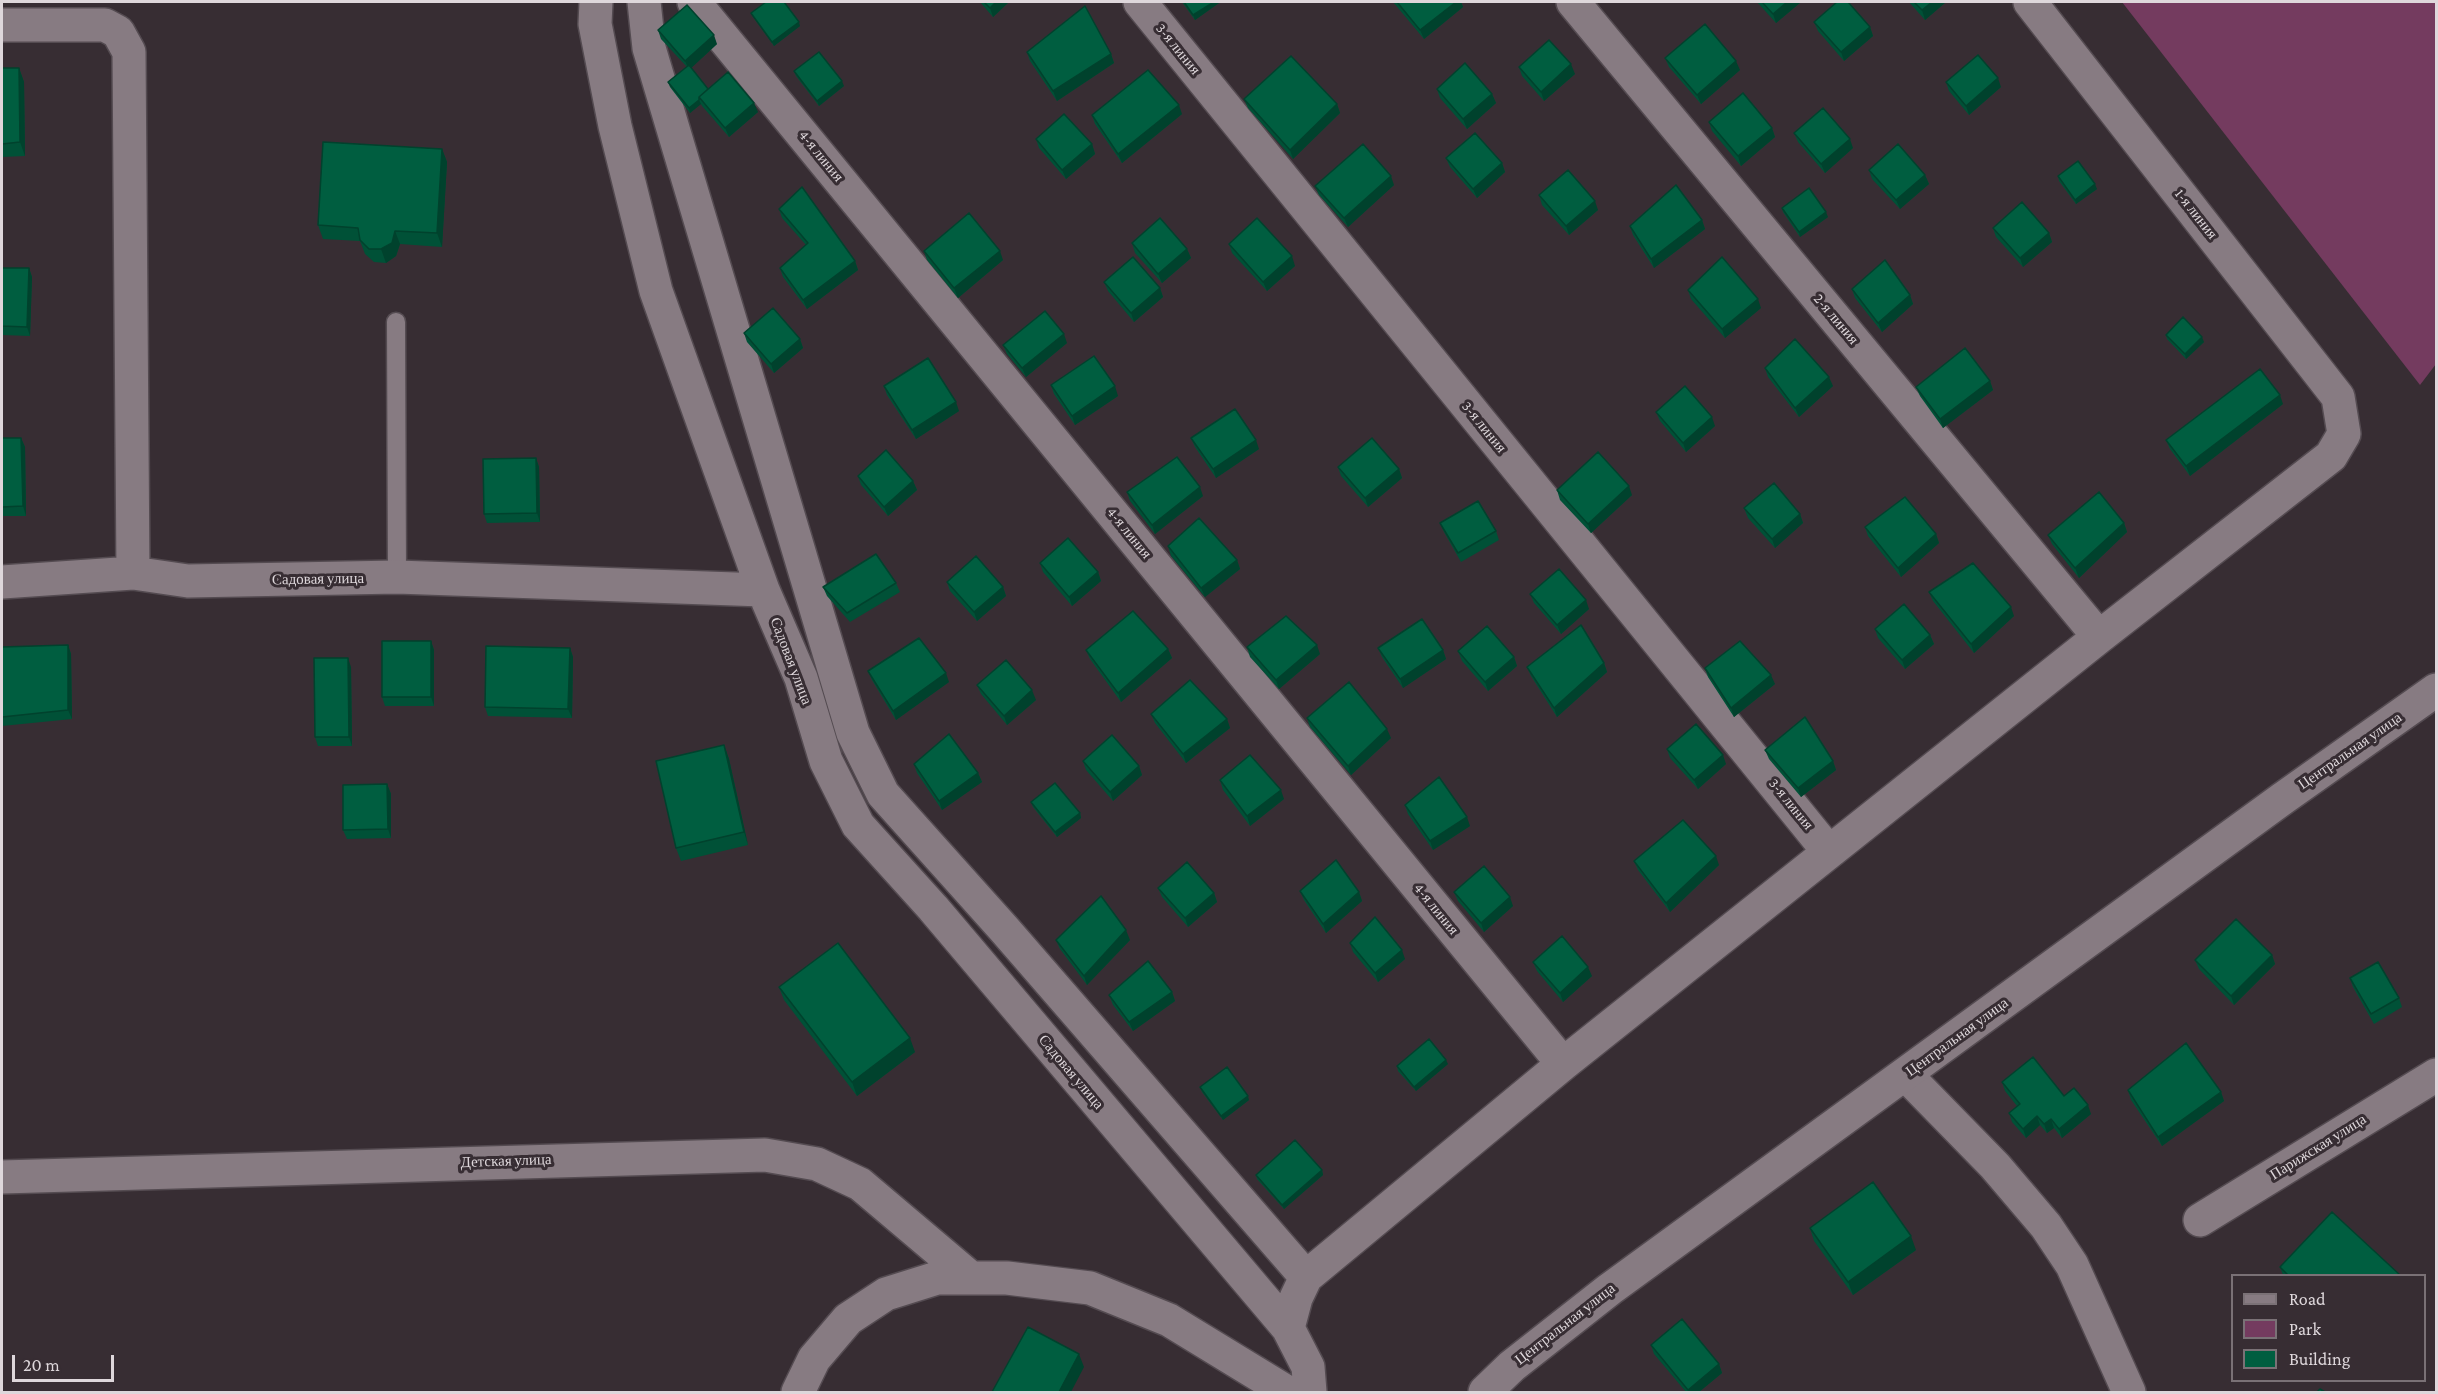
<!DOCTYPE html>
<meta charset="utf-8">
<style>
body{margin:0}
#map{position:relative;width:2438px;height:1394px;overflow:hidden;background:#372d33;font-family:"Crimson Pro",serif}
canvas{display:block}
.frame{position:absolute;inset:0;border:3px solid #ded7db;pointer-events:none}
.legend{position:absolute;left:2231px;top:1274px;width:195px;height:108px;box-sizing:border-box;background:#372d33;border:2px solid #7a7176;margin:0;padding:8px 10px;list-style:none;font-size:18px;color:#ded7db}
.legend li{display:flex;align-items:center;gap:12px;height:30px}
.legend b{width:30px;border:2px solid #7a7176}
.scale{position:absolute;left:12px;top:1355px;width:102px;height:27px;box-sizing:border-box;border:3px solid #ded7db;border-top:0;padding-left:8px;font-size:18px;line-height:21px;white-space:nowrap;color:#ded7db;-webkit-text-stroke:4px #372d33;paint-order:stroke}
</style>
<div id="map">
<canvas width="2438" height="1394"></canvas>
<div class="frame"></div>
<ul class="legend">
<li><b style="height:8px;background:#877b82"></b>Road</li>
<li><b style="height:16px;background:#743b5f"></b>Park</li>
<li><b style="height:16px;background:#005e40"></b>Building</li>
</ul>
<div class="scale">20 m</div>
</div>
<script>
const g = document.querySelector('canvas').getContext('2d');
g.lineJoin = 'round';
function fillPath(path, color) {
  g.fillStyle = color;
  g.fill(path, 'evenodd');
}
function poly(rows) {
  const path = new Path2D();
  for (const r of rows) {
    path.moveTo(r[0], r[1]);
    for (let i = 2; i < r.length; i += 2) path.lineTo(r[i], r[i + 1]);
  }
  return path;
}
function stroke(path, color, width, dash) {
  g.strokeStyle = color;
  g.lineWidth = width;
  g.lineCap = dash ? 'butt' : 'round';
  g.setLineDash(dash || []);
  g.stroke(path);
}
function label(font, color, halo, rows, align = 'center') {
  g.font = font + ' "Crimson Pro",serif';
  g.lineWidth = 6;
  g.setLineDash([]);
  g.textBaseline = 'middle';
  g.strokeStyle = halo;
  g.fillStyle = color;
  for (const [text, x, y, turn = 0] of rows) {
    g.save();
    g.translate(x, y);
    g.rotate((+turn || 0) * Math.PI / 180);
    g.textAlign = isNaN(turn) ? turn : align;
    if (halo) g.strokeText(text, 0, 0);
    g.fillText(text, 0, 0);
    g.restore();
  }
}
fillPath(poly([
 [2122,2,2436,2,2436,364,2420,385]
]), '#743b5f');
const lane = poly([
 [396,322,397,577]
]);
const street = poly([
 [596,2,595,24,615,126,656,291,763,590,801,678,826,761,858,825,933,908,1288,1328,1308,1367,1310,1392],
 [644,2,649,48,853,733,883,794,1004,929,1306,1277],
 [694,2,1563,1064],
 [1140,2,1829,852],
 [1573,2,2099,637],
 [2,25,105,25,118,32,129,52,133,573],
 [2,582,133,573,188,581,397,577,763,590],
 [1906,1075,1995,1166,2046,1226,2072,1265,2129,1392],
 [2,1177,765,1155,817,1164,860,1184,971,1278],
 [2200,1220,2436,1075],
 [1288,1328,1296,1298,1306,1277,1563,1064,2099,637,2331,456,2344,434,2338,397,2030,2],
 [798,1392,814,1359,848,1319,886,1294,937,1278,1007,1278,1090,1288,1169,1320,1287,1392]
]);
const secondary = poly([
 [1485,1392,1512,1366,1610,1289,2282,799,2436,690]
]);
stroke(lane, '#544b51', 21);
stroke(street, '#544b51', 36);
stroke(secondary, '#544b51', 36);
stroke(lane, '#877b82', 18);
stroke(street, '#877b82', 33);
stroke(secondary, '#877b82', 33);
fillPath(poly([
 [980,2,1009,2,993,17],
 [1182,2,1219,2,1219,3,1195,20],
 [1393,2,1461,2,1463,7,1424,39],
 [1757,2,1801,2,1776,23],
 [1909,2,1946,2,1925,20],
 [751,13,800,26,774,46,753,17],
 [1814,22,1870,27,1873,36,1844,61,1818,31],
 [658,30,717,44,691,68,708,89,758,112,729,137,702,106,701,104,690,113,670,87,668,82,687,67,661,39],
 [1027,52,1111,54,1114,63,1057,101,1030,61],
 [1665,58,1740,70,1701,104,1669,67],
 [1519,67,1575,74,1544,101,1522,76],
 [2,68,19,68,24,82,25,156,2,157],
 [794,71,844,86,819,106,796,76],
 [1946,82,2001,87,1969,115,1949,91],
 [1437,89,1492,94,1496,103,1467,129,1440,98],
 [1244,99,1337,104,1340,113,1293,159,1248,108],
 [1182,114,1122,163,1095,124,1092,115],
 [1709,122,1772,128,1775,137,1741,166,1712,131],
 [1794,133,1853,148,1825,173,1798,142],
 [1036,139,1092,144,1095,154,1066,179,1039,148],
 [442,149,447,162,442,247,400,244,396,256,386,263,374,262,365,254,360,241,323,239,318,225],
 [1446,158,1502,163,1505,172,1477,198,1450,167],
 [1869,170,1925,175,1929,184,1900,209,1872,179],
 [2058,176,2097,189,2076,204,2059,181],
 [1394,185,1348,227,1319,195,1315,186],
 [1539,195,1598,210,1569,235,1542,205],
 [1782,208,1828,217,1800,237,1783,212],
 [779,209,855,261,858,270,807,309,783,277,780,268,806,245,782,218],
 [1702,220,1705,229,1654,268,1633,235,1630,226],
 [1993,228,2049,233,2052,242,2023,267,1996,237],
 [1132,243,1187,249,1191,258,1162,283,1135,253],
 [1229,244,1295,266,1267,291,1232,253],
 [924,251,1003,260,958,298,927,260],
 [2,268,29,268,32,277,30,336,2,335],
 [1104,282,1160,288,1163,297,1134,322,1108,291],
 [1852,289,1910,295,1913,304,1882,332,1855,298],
 [1688,290,1761,308,1725,338,1691,299],
 [744,333,800,339,803,348,774,373,747,342],
 [2166,335,2204,342,2186,359,2167,339],
 [1067,343,1026,377,1007,354,1003,345],
 [1765,368,1833,386,1799,417,1768,377],
 [1990,381,1993,390,1943,428,1920,396,1916,387],
 [1051,385,1118,396,1075,425,1054,394],
 [884,386,959,411,916,439,887,395],
 [2283,404,2190,476,2170,449,2166,440],
 [1656,412,1715,426,1686,452,1660,421],
 [2,438,21,438,25,447,26,516,2,516],
 [1191,438,1259,449,1216,478,1195,447],
 [536,458,539,467,540,522,487,523,484,514],
 [1338,467,1399,469,1402,478,1368,507,1341,476],
 [858,476,913,481,917,490,888,516,861,485],
 [1557,490,1632,495,1591,533,1560,500],
 [1127,492,1203,496,1155,534,1130,501],
 [1744,508,1800,514,1803,523,1775,548,1748,518],
 [1440,523,1496,531,1499,540,1461,562,1444,532],
 [2124,523,2127,532,2079,578,2052,544,2048,535],
 [1865,527,1936,534,1939,543,1901,577,1868,536],
 [1168,546,1237,560,1240,569,1205,597,1171,556],
 [1040,563,1098,572,1101,581,1072,606,1043,572],
 [947,582,1003,587,1006,596,977,621,950,591],
 [896,583,900,592,850,622,827,596,823,587],
 [1929,592,2014,616,1974,653,1933,601],
 [1530,594,1589,609,1561,634,1534,603],
 [1875,629,1930,635,1934,644,1905,669,1878,638],
 [431,641,434,650,434,706,385,706,382,697],
 [68,645,71,654,72,719,2,726,2,647],
 [1247,647,1320,654,1279,689,1250,657],
 [570,648,573,657,572,718,488,716,485,707],
 [1378,648,1443,650,1446,659,1403,688,1382,657],
 [1168,649,1172,658,1121,702,1090,659,1086,650],
 [1458,651,1514,657,1517,666,1488,691,1462,661],
 [1604,663,1607,672,1557,717,1531,676,1527,667],
 [351,667,352,746,318,746,315,737],
 [1705,668,1775,684,1734,717,1708,677],
 [868,671,949,682,896,720,872,680],
 [977,685,1036,700,1007,725,981,694],
 [1151,714,1227,719,1230,728,1186,763,1155,723],
 [1307,718,1391,738,1351,775,1310,727],
 [724,745,729,759,748,845,681,861,676,848],
 [1667,749,1726,764,1698,789,1670,758],
 [1765,750,1833,761,1836,770,1801,797,1769,759],
 [1083,761,1139,766,1142,775,1113,801,1086,770],
 [914,764,978,773,982,782,942,810,917,773],
 [1220,780,1284,799,1250,826,1223,790],
 [387,784,391,794,391,838,347,839,343,830],
 [1031,802,1080,813,1081,818,1057,837,1033,807],
 [1405,805,1470,826,1433,850,1408,814],
 [1634,861,1719,865,1670,912,1638,870],
 [1158,888,1214,893,1217,902,1188,927,1162,897],
 [1300,891,1359,892,1362,901,1326,933,1304,900],
 [1454,892,1513,906,1484,932,1458,901],
 [1056,940,1130,940,1087,985,1060,949],
 [1350,943,1405,959,1378,982,1353,952],
 [2272,955,2275,964,2234,1005,2199,969,2195,960],
 [1533,962,1592,976,1563,1002,1537,971],
 [2350,978,2399,998,2402,1007,2374,1024,2353,987],
 [779,987,915,1052,857,1096,784,1000],
 [1172,992,1175,1001,1133,1031,1113,1005,1109,995],
 [1448,1064,1416,1091,1398,1071,1397,1066],
 [2002,1082,2064,1096,2091,1114,2062,1138,2054,1128,2047,1133,2040,1125,2026,1138,2012,1122,2009,1113,2017,1106,2005,1091],
 [1200,1087,1249,1100,1223,1120,1202,1092],
 [2128,1090,2221,1092,2224,1101,2162,1146,2131,1100],
 [1322,1170,1323,1175,1284,1209,1257,1179,1256,1175],
 [1810,1228,1916,1250,1853,1295,1814,1241],
 [2280,1267,2400,1275,2283,1275],
 [1651,1345,1719,1364,1722,1373,1699,1392,1686,1392,1654,1354]
]), '#005137');
fillPath(poly([
 [996,2,1009,2,993,17,990,8],
 [1214,2,1219,2,1219,3,1195,20,1193,15],
 [1456,2,1461,2,1463,7,1424,39,1420,30],
 [1787,2,1801,2,1776,23,1773,14],
 [1932,2,1946,2,1925,20,1922,10],
 [799,22,800,26,774,46,772,42],
 [1870,27,1873,36,1844,61,1841,52],
 [714,35,717,44,689,70,685,61],
 [1111,54,1114,63,1057,101,1053,91],
 [1736,61,1740,70,1701,104,1697,95],
 [1571,64,1575,74,1544,101,1541,92],
 [19,68,24,82,25,156,20,142],
 [1998,78,2001,87,1969,115,1966,106],
 [842,81,844,86,819,106,817,101],
 [1492,94,1496,103,1467,129,1463,119],
 [699,100,701,104,690,113,689,108],
 [754,103,758,112,729,137,725,128],
 [1337,104,1340,113,1293,159,1290,150],
 [1179,105,1182,114,1122,163,1118,154],
 [1772,128,1775,137,1741,166,1738,156],
 [1850,139,1853,148,1825,173,1821,164],
 [1092,144,1095,154,1066,179,1062,170],
 [442,149,447,162,442,247,437,233],
 [1502,163,1505,172,1477,198,1473,189],
 [1925,175,1929,184,1900,209,1896,200],
 [1391,176,1394,185,1348,227,1344,218],
 [2095,184,2097,189,2076,204,2075,200],
 [1595,201,1598,210,1569,235,1566,226],
 [1826,212,1828,217,1800,237,1799,232],
 [1702,220,1705,229,1654,268,1651,259],
 [395,231,400,244,396,256,386,263,381,249],
 [2049,233,2052,242,2023,267,2020,258],
 [1187,249,1191,258,1162,283,1158,274],
 [1000,251,1003,260,958,298,954,288],
 [1292,256,1295,266,1267,291,1263,282],
 [855,261,858,270,807,309,803,300],
 [29,268,32,277,30,336,27,327],
 [1160,288,1163,297,1134,322,1131,313],
 [1910,295,1913,304,1882,332,1878,323],
 [1758,299,1761,308,1725,338,1722,329],
 [1064,334,1067,343,1026,377,1022,368],
 [2202,337,2204,342,2186,359,2185,354],
 [800,339,803,348,774,373,771,364],
 [1829,377,1833,386,1799,417,1795,408],
 [1990,381,1993,390,1943,428,1940,419],
 [1115,386,1118,396,1075,425,1072,416],
 [2280,395,2283,404,2190,476,2186,466],
 [956,402,959,411,916,439,912,430],
 [1712,417,1715,426,1686,452,1683,443],
 [21,438,25,447,26,516,23,506],
 [1256,440,1259,449,1216,478,1213,469],
 [536,458,539,467,540,522,537,513],
 [1399,469,1402,478,1368,507,1365,498],
 [913,481,917,490,888,516,884,507],
 [1629,486,1632,495,1591,533,1588,524],
 [1200,487,1203,496,1155,534,1152,525],
 [1800,514,1803,523,1775,548,1772,539],
 [2124,523,2127,532,2079,578,2075,568],
 [1936,534,1939,543,1901,577,1898,568],
 [1237,560,1240,569,1205,597,1201,588],
 [1098,572,1101,581,1072,606,1069,597],
 [1003,587,1006,596,977,621,974,612],
 [1586,600,1589,609,1561,634,1557,625],
 [2011,607,2014,616,1974,653,1971,644],
 [1930,635,1934,644,1905,669,1902,660],
 [431,641,434,650,434,706,431,697],
 [68,645,71,654,72,719,68,710],
 [1317,645,1320,654,1279,689,1276,680],
 [570,648,573,657,572,718,568,709],
 [1168,649,1172,658,1121,702,1118,693],
 [1443,650,1446,659,1403,688,1400,679],
 [1514,657,1517,666,1488,691,1485,682],
 [348,658,351,667,352,746,349,737],
 [1604,663,1607,672,1557,717,1554,708],
 [946,673,949,682,896,720,893,711],
 [1771,675,1775,684,1734,717,1731,708],
 [1032,690,1036,700,1007,725,1004,716],
 [1227,719,1230,728,1186,763,1183,754],
 [1387,729,1391,738,1351,775,1348,766],
 [724,745,729,759,748,845,744,832],
 [1723,755,1726,764,1698,789,1694,780],
 [1833,761,1836,770,1801,797,1798,788],
 [1139,766,1142,775,1113,801,1110,792],
 [978,773,982,782,942,810,939,801],
 [387,784,391,794,391,838,388,829],
 [1281,790,1284,799,1250,826,1247,816],
 [1080,813,1081,818,1057,837,1055,832],
 [1467,817,1470,826,1433,850,1430,841],
 [1716,856,1719,865,1670,912,1666,903],
 [1359,892,1362,901,1326,933,1323,924],
 [1214,893,1217,902,1188,927,1185,918],
 [1510,897,1513,906,1484,932,1481,923],
 [1126,930,1130,940,1087,985,1084,976],
 [1402,950,1405,959,1378,982,1375,973],
 [2272,955,2275,964,2234,1005,2231,996],
 [1588,967,1592,976,1563,1002,1560,993],
 [1172,992,1175,1001,1133,1031,1129,1022],
 [910,1038,915,1052,857,1096,852,1082],
 [1446,1060,1448,1064,1416,1091,1414,1087],
 [2221,1092,2224,1101,2162,1146,2158,1137],
 [1248,1096,1249,1100,1223,1120,1221,1116],
 [2088,1105,2091,1114,2062,1138,2059,1129],
 [2037,1116,2040,1125,2026,1138,2023,1129],
 [2051,1119,2054,1128,2047,1133,2044,1124],
 [1322,1170,1323,1175,1284,1209,1282,1205],
 [1911,1236,1916,1250,1853,1295,1848,1282],
 [1079,1354,1084,1367,1071,1392,1059,1392],
 [1719,1364,1722,1373,1699,1392,1689,1392,1688,1390]
]), '#00422d');
const building = poly([
 [766,2,784,2,799,22,772,42,751,13,766,2],
 [984,2,996,2,990,8,984,2],
 [1184,2,1214,2,1193,15,1184,2],
 [1397,2,1456,2,1420,30,1397,2],
 [1762,2,1787,2,1773,14,1762,2],
 [1837,2,1848,2,1870,27,1841,52,1814,22,1837,2],
 [1914,2,1932,2,1922,10,1914,2],
 [687,5,714,35,685,61,658,30,687,5],
 [1085,6,1111,54,1053,91,1027,52,1085,6],
 [1705,24,1736,61,1697,95,1665,58,1705,24],
 [1549,40,1571,64,1541,92,1519,67,1549,40],
 [819,52,842,81,817,101,794,71,819,52],
 [1978,55,1998,78,1966,106,1946,82,1978,55],
 [1291,56,1337,104,1290,150,1244,99,1291,56],
 [1465,63,1492,94,1463,119,1437,89,1465,63],
 [689,65,708,89,699,97,699,100,689,108,668,82,689,65],
 [2,68,19,68,20,142,2,144,2,68],
 [1148,70,1179,105,1118,154,1092,115,1148,70],
 [728,72,754,103,725,128,699,97,728,72],
 [1743,93,1772,128,1738,156,1709,122,1743,93],
 [1823,108,1850,139,1821,164,1794,133,1823,108],
 [1064,114,1092,144,1062,170,1036,139,1064,114],
 [1475,133,1502,163,1473,189,1446,158,1475,133],
 [323,142,442,149,437,233,395,231,392,243,381,249,369,249,360,240,358,228,318,225,323,142],
 [1363,144,1391,176,1344,218,1315,186,1363,144],
 [1898,144,1925,175,1896,200,1869,170,1898,144],
 [2078,161,2095,184,2075,200,2058,176,2078,161],
 [1568,170,1595,201,1566,226,1539,195,1568,170],
 [1676,185,1702,220,1651,259,1630,226,1676,185],
 [802,187,855,261,803,300,780,268,808,243,779,209,802,187],
 [1809,188,1826,212,1799,232,1782,208,1809,188],
 [2022,202,2049,233,2020,258,1993,228,2022,202],
 [969,213,1000,251,954,288,924,251,969,213],
 [1160,218,1187,249,1158,274,1132,243,1160,218],
 [1257,218,1292,256,1263,282,1229,244,1257,218],
 [1133,257,1160,288,1131,313,1104,282,1133,257],
 [1722,257,1758,299,1722,329,1688,290,1722,257],
 [1885,260,1910,295,1878,323,1852,289,1885,260],
 [2,268,29,268,27,327,2,326,2,268],
 [773,308,800,339,771,364,744,333,773,308],
 [1045,311,1064,334,1022,368,1003,345,1045,311],
 [2183,317,2202,337,2185,354,2166,335,2183,317],
 [1795,339,1829,377,1795,408,1765,368,1795,339],
 [1965,348,1990,381,1940,419,1916,387,1965,348],
 [1094,356,1115,386,1072,416,1051,385,1094,356],
 [928,358,956,402,912,430,884,386,928,358],
 [2260,369,2280,395,2186,466,2166,440,2260,369],
 [1685,386,1712,417,1683,443,1656,412,1685,386],
 [1235,409,1256,440,1213,469,1191,438,1235,409],
 [2,438,21,438,23,506,2,507,2,438],
 [1372,438,1399,469,1365,498,1338,467,1372,438],
 [886,450,913,481,884,507,858,476,886,450],
 [1598,452,1629,486,1588,524,1557,490,1598,452],
 [1177,457,1200,487,1152,525,1127,492,1177,457],
 [536,458,537,513,484,514,483,459,536,458],
 [1774,483,1800,514,1772,539,1744,508,1774,483],
 [2099,492,2124,523,2075,568,2048,535,2099,492],
 [1905,497,1936,534,1898,568,1865,527,1905,497],
 [1478,501,1496,531,1458,553,1440,523,1478,501],
 [1199,518,1237,560,1201,588,1168,546,1199,518],
 [1068,538,1098,572,1069,597,1040,563,1068,538],
 [876,554,896,583,847,613,823,587,876,554],
 [976,556,1003,587,974,612,947,582,976,556],
 [1973,563,2011,607,1971,644,1929,592,1973,563],
 [1559,569,1586,600,1557,625,1530,594,1559,569],
 [1904,604,1930,635,1902,660,1875,629,1904,604],
 [1133,611,1168,649,1118,693,1086,650,1133,611],
 [1286,616,1317,645,1276,680,1247,647,1286,616],
 [1422,619,1443,650,1400,679,1378,648,1422,619],
 [1581,625,1604,663,1554,708,1527,667,1581,625],
 [1487,626,1514,657,1485,682,1458,651,1487,626],
 [919,638,946,673,893,711,868,671,919,638],
 [382,641,431,641,431,697,382,697,382,641],
 [1740,641,1771,675,1731,708,1705,668,1740,641],
 [68,645,68,710,2,717,2,647,68,645],
 [486,646,570,648,568,709,485,707,486,646],
 [314,658,348,658,349,737,315,737,314,658],
 [1006,660,1032,690,1004,716,977,685,1006,660],
 [1190,680,1227,719,1183,754,1151,714,1190,680],
 [1349,682,1387,729,1348,766,1307,718,1349,682],
 [1805,717,1833,761,1798,788,1765,750,1805,717],
 [1696,724,1723,755,1694,780,1667,749,1696,724],
 [949,734,978,773,939,801,914,764,949,734],
 [1112,735,1139,766,1110,792,1083,761,1112,735],
 [724,745,744,832,676,848,656,761,724,745],
 [1250,755,1281,790,1247,816,1220,780,1250,755],
 [1439,777,1467,817,1430,841,1405,805,1439,777],
 [1055,783,1080,813,1055,832,1031,802,1055,783],
 [387,784,388,829,343,830,343,785,387,784],
 [1683,820,1716,856,1666,903,1634,861,1683,820],
 [1336,860,1359,892,1323,924,1300,891,1336,860],
 [1187,862,1214,893,1185,918,1158,888,1187,862],
 [1484,866,1510,897,1481,923,1454,892,1484,866],
 [1101,896,1126,930,1084,976,1056,940,1101,896],
 [1375,917,1402,950,1375,973,1350,943,1375,917],
 [2236,919,2272,955,2231,996,2195,960,2236,919],
 [1562,936,1588,967,1560,993,1533,962,1562,936],
 [838,943,910,1038,852,1082,779,987,838,943],
 [1148,961,1172,992,1129,1022,1109,995,1148,961],
 [2378,962,2399,998,2371,1014,2350,978,2378,962],
 [1429,1039,1446,1060,1414,1087,1397,1066,1429,1039],
 [2186,1043,2221,1092,2158,1137,2128,1090,2186,1043],
 [2033,1057,2064,1096,2074,1088,2088,1105,2059,1129,2051,1119,2044,1124,2037,1116,2023,1129,2009,1113,2020,1104,2002,1082,2033,1057],
 [1227,1067,1248,1096,1221,1116,1200,1087,1227,1067],
 [1295,1140,1322,1170,1282,1205,1256,1175,1295,1140],
 [1873,1182,1911,1236,1848,1282,1810,1228,1873,1182],
 [2332,1212,2400,1275,2288,1275,2280,1267,2332,1212],
 [1682,1319,1719,1364,1688,1390,1651,1345,1682,1319],
 [1028,1327,1079,1354,1059,1392,992,1392,1028,1327],
 [2320,1389,2325,1392,2317,1392,2320,1389]
]);
fillPath(building, '#005e40');
stroke(building, '#00422d', 1.5);
label('15px', '#ded7db', '#372d33', [
 ["3-я линия",1178,49,51],
 ["4-я линия",821,156,51],
 ["1-я линия",2196,214,52],
 ["2-я линия",1836,319,50],
 ["3-я линия",1484,427,51],
 ["4-я линия",1129,533,51],
 ["Садовая улица",318,579,-1],
 ["Садовая улица",791,661,69],
 ["Центральная улица",2350,751,-35],
 ["3-я линия",1791,804,51],
 ["4-я линия",1436,909,51],
 ["Центральная улица",1957,1037,-36],
 ["Садовая улица",1071,1072,50],
 ["Парижская улица",2318,1147,-32],
 ["Детская улица",506,1161,-2],
 ["Центральная улица",1565,1324,-38]
]);
</script>
